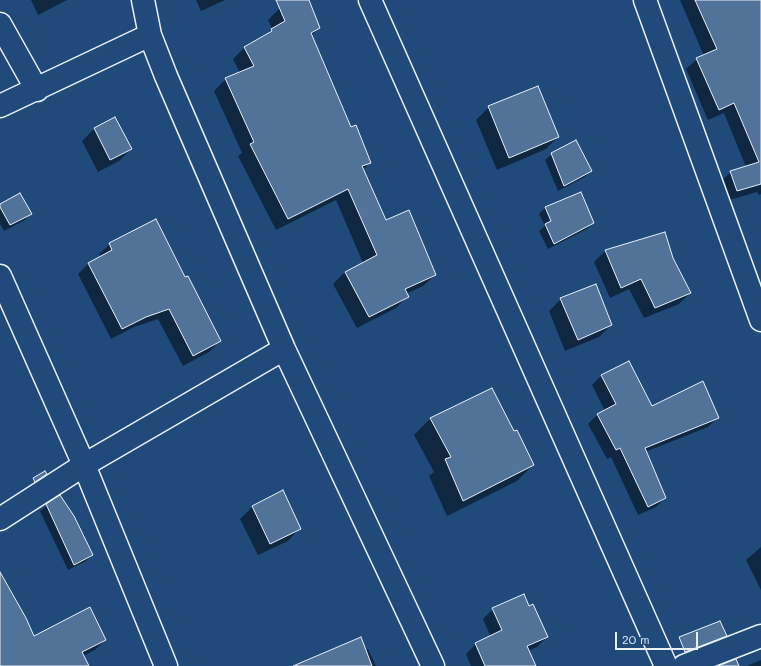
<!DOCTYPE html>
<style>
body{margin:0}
#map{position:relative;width:761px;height:666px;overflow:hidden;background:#1f4a7a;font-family:Mali,sans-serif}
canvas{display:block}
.scale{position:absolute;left:615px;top:632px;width:83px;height:18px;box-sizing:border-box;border:2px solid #e8f1f8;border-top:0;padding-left:5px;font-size:12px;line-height:14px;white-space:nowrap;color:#e8f1f8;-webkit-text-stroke:3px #1f4a7a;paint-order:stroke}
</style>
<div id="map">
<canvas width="761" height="666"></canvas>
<div class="scale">20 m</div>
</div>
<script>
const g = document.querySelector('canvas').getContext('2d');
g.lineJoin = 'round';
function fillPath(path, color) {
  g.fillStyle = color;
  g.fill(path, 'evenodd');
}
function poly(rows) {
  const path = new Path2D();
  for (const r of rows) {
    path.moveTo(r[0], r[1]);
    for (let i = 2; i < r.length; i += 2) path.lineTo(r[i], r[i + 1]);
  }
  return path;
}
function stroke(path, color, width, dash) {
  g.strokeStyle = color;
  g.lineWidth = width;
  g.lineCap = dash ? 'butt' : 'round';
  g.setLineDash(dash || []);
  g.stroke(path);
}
fillPath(poly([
 [31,0,67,0,38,15],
 [196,0,225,0,201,11],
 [301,0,308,0,319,28,311,36,350,128,370,162,363,170,385,221,435,275,423,286,406,294,408,296,396,308,357,328,333,284,345,272,363,263,336,200,276,230,238,156,242,153,214,91,226,79,240,73,233,59,244,48,265,36,272,29,268,20,280,8],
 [680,0,758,0,761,8,761,194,759,195,757,192,726,201,720,182,731,172,746,167,724,113,708,120,686,69,697,59,704,56],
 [489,107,558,137,546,149,497,170,476,120],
 [94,129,131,149,119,161,98,172,82,141],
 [552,154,591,171,585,177,558,191,545,160],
 [0,205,31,213,25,220,4,231,0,224],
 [546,207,593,223,587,229,548,249,539,231,545,226,539,214],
 [664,233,672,259,690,293,679,304,644,318,629,289,610,298,594,262,605,251],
 [110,244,185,279,220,341,209,352,183,366,158,319,134,327,111,339,78,274,89,263,101,257,99,254],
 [561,299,611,325,599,337,565,351,549,311],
 [629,362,652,407,717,418,708,427,645,452,665,498,656,507,638,515,611,457,607,459,588,424,597,415,605,411,592,385,601,376],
 [491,389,513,433,533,465,517,481,447,516,429,476,434,472,414,435,430,419],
 [60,496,92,555,86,561,68,570,40,511],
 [252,507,300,528,288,541,258,555,240,519],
 [761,547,761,590,746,560],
 [0,596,33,637,105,640,95,650,83,656,87,666,0,666],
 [528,607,547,637,537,647,528,651,522,666,471,666,466,654,476,644,491,637,483,619,493,609],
 [368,649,376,666,296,666,365,650],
 [761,660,761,666,747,666]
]), '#0007');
const building = poly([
 [276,0,309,0,320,28,311,33,351,127,356,125,371,163,362,166,386,220,409,210,436,275,405,289,409,297,369,317,345,272,377,255,348,189,288,219,250,144,254,142,225,78,254,66,244,47,272,31,271,29,285,21,276,0],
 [695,0,761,0,761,184,737,191,730,171,759,162,734,103,719,110,696,58,717,49,695,0],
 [538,86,559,137,509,158,488,106,538,86],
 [115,117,132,149,110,160,94,128,115,117],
 [576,140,592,171,564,186,551,153,576,140],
 [581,192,594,223,554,244,545,224,551,221,545,207,581,192],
 [20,193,32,214,10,225,0,207,0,204,20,193],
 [156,219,185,277,188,276,221,341,193,356,169,309,146,317,122,329,88,263,112,250,109,243,156,219],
 [665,232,673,258,691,293,655,308,641,279,621,288,605,250,665,232],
 [596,284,612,325,578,340,560,298,596,284],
 [629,361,652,406,703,381,719,418,645,448,666,498,648,507,620,448,616,450,597,414,616,404,601,375,629,361],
 [492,388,514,431,517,430,534,465,463,501,445,459,451,457,430,418,492,388],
 [45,471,47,474,35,482,33,478,45,471],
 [283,490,301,529,270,544,252,506,283,490],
 [60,495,74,516,93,555,74,565,46,504,60,495],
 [0,572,26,618,34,636,90,607,106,640,82,652,89,666,0,666,0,572],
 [524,594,529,606,533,604,548,637,527,646,536,666,485,666,475,643,502,630,492,608,524,594],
 [720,621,727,636,685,652,679,637,720,621],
 [361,637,372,666,293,666,361,637],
 [736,659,739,666,718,666,736,659]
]);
fillPath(building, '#517399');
stroke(building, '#e8f1f8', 1);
const minor = poly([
 [143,0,150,35,166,76,284,349,433,666],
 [370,0,666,666],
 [645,0,761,320],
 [0,24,37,90],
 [0,106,150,35],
 [0,276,84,465,166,666],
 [0,519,84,465,284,349],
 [684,666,761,636]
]);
stroke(minor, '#e8f1f8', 25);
stroke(minor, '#1f4a7a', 22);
</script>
